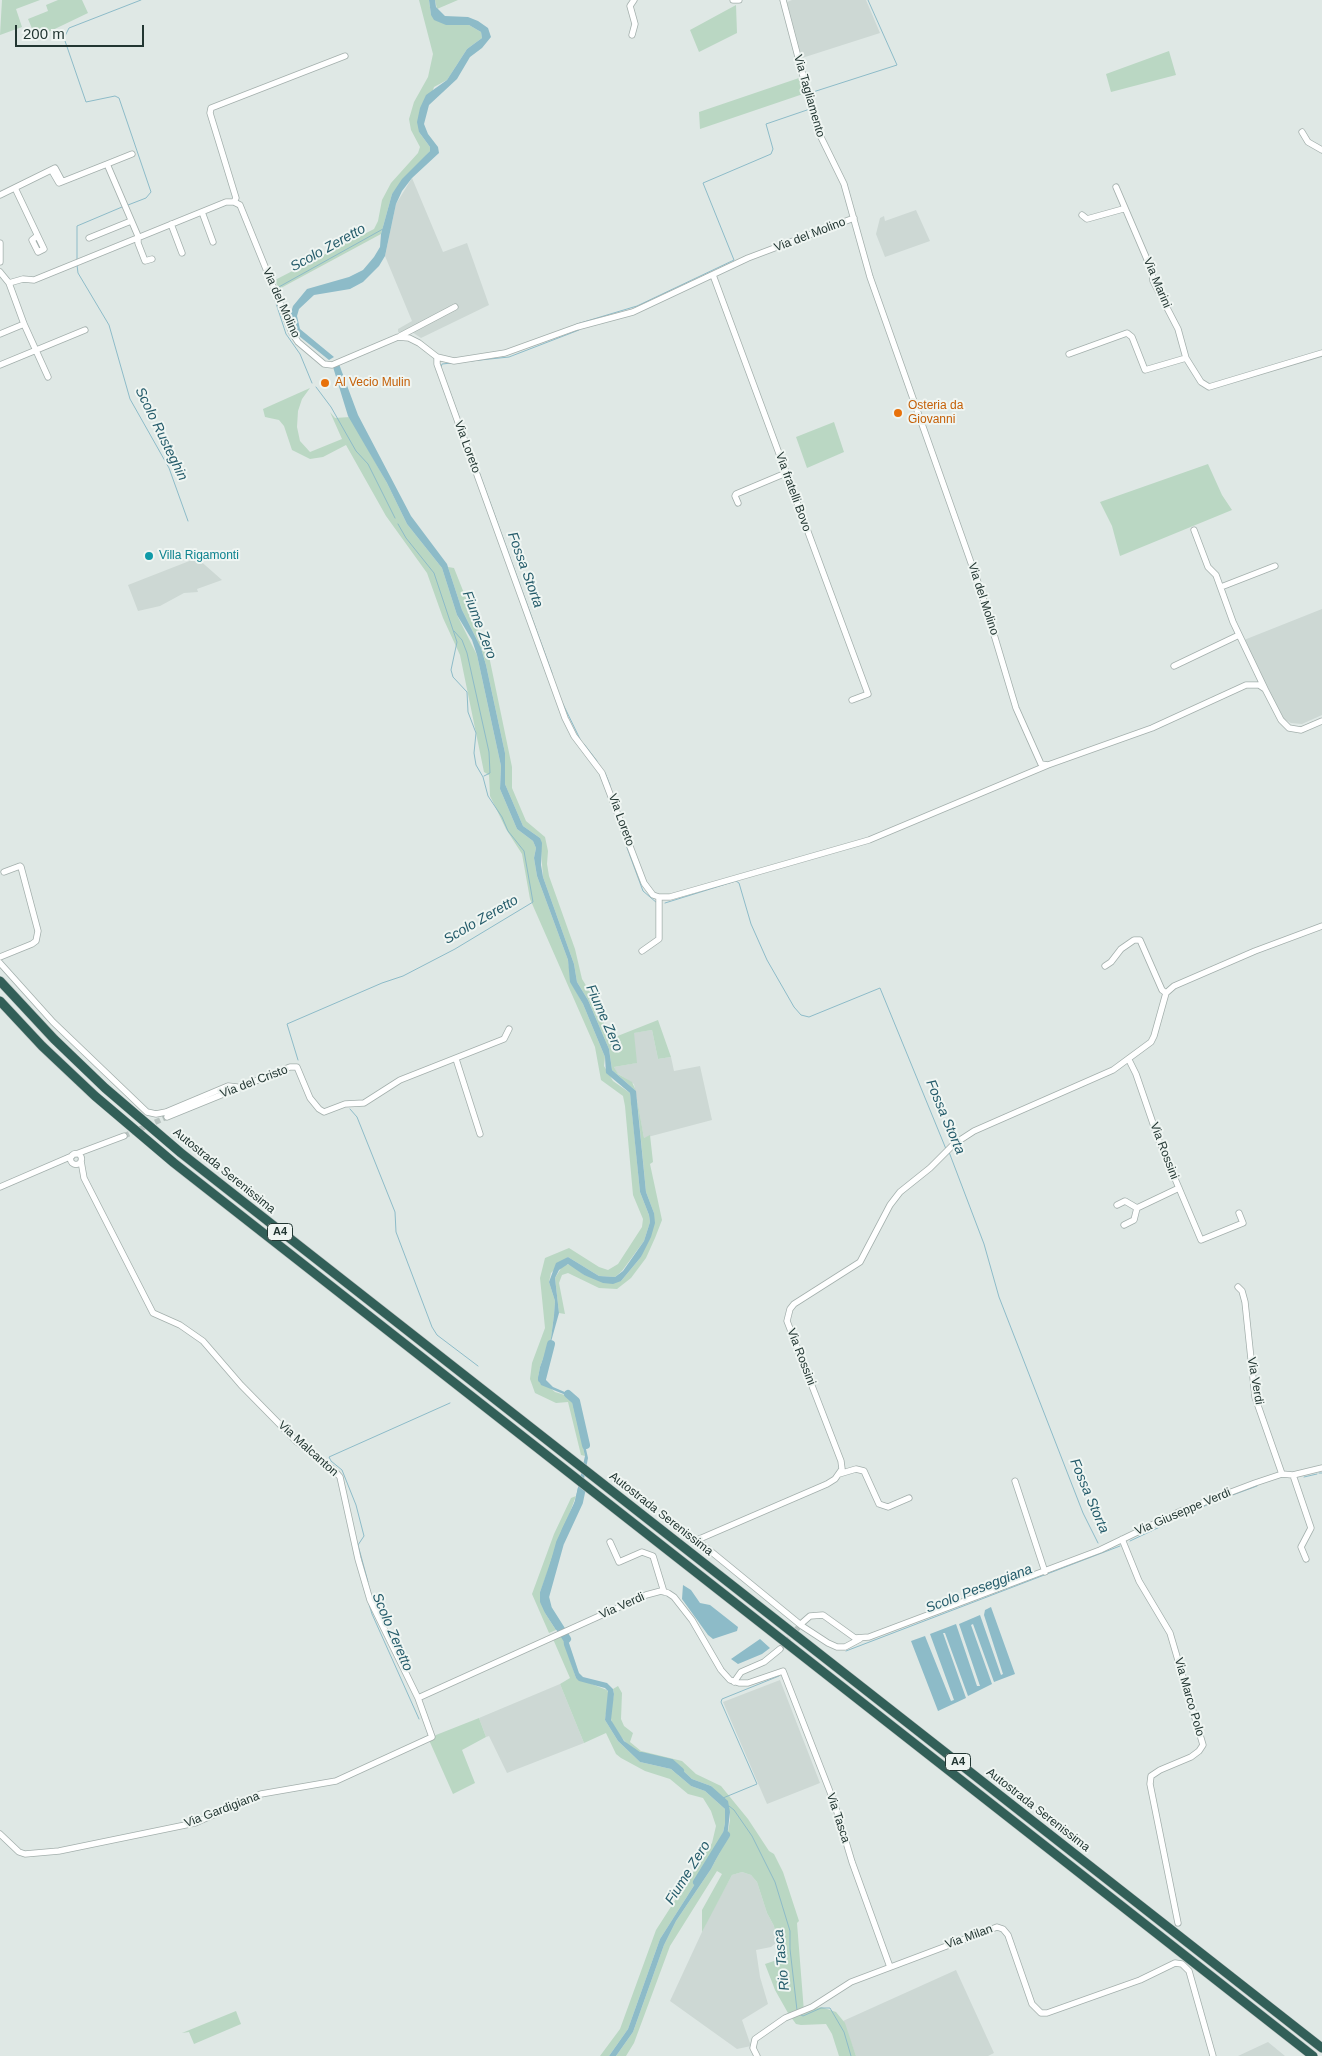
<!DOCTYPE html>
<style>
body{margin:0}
#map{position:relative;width:1322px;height:2056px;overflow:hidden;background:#dfe8e5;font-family:Arial,sans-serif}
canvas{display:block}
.scale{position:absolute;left:15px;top:25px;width:129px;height:22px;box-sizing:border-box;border:2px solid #223632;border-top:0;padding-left:6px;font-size:15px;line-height:18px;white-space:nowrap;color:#223632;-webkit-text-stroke:4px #eff5f2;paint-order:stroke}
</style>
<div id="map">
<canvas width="1322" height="2056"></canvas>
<div class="scale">200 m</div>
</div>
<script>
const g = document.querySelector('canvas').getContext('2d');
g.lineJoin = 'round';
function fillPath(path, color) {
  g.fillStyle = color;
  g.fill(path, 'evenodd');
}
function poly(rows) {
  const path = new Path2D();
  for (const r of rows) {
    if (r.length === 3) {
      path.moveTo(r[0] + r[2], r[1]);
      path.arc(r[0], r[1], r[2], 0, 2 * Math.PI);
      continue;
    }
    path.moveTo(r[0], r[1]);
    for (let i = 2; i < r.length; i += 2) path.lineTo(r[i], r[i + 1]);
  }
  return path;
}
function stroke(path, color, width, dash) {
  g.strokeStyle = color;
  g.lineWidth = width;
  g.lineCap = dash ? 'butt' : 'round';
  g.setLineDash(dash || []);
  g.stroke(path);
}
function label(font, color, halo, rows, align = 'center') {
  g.font = font + ' Arial,sans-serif';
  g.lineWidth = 4;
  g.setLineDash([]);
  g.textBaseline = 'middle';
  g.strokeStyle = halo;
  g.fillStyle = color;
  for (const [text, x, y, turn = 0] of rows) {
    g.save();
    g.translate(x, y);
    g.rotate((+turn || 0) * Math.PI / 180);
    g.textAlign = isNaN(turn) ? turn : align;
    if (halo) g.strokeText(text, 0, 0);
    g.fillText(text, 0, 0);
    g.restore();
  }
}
fillPath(poly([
 [792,0,866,0,880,33,802,58,787,2],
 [412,178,443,252,467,243,489,305,421,338,412,332,398,332,398,329,412,321,385,256,396,204],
 [916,210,930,241,885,257,876,234,880,218,884,216,885,221],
 [197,558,222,580,197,589,198,592,184,593,160,606,138,611,128,585],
 [1322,609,1322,715,1302,724,1291,723,1282,718,1244,640],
 [652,1030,658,1059,671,1057,674,1071,700,1066,712,1120,644,1138,634,1084,617,1073,614,1067,636,1063,633,1033],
 [780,1680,820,1783,767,1804,723,1702],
 [560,1684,584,1743,507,1773,489,1736,486,1737,479,1718],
 [742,1872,751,1875,757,1882,767,1913,774,1926,777,1942,771,1947,756,1950,760,1977,768,2004,742,2020,751,2046,737,2049,670,2001,708,1919,732,1875],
 [956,1970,994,2053,988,2056,856,2056,843,2021],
 [1268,2042,1285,2056,1238,2056]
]), '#cdd8d4');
fillPath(poly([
 [2,0,40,0,16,9,22,27,0,35],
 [58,0,82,0,88,13,36,38,28,19,48,11,46,5],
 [419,0,429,0,431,15,469,25,481,32,482,38,467,49,447,80,434,87,419,132,430,147,430,151,392,194,381,234,279,289,275,280,374,229,378,221,382,200,391,183,418,153,420,147,411,130,409,119,414,102,428,77,433,54],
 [435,0,458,0,437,9],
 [736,5,737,33,699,52,690,30],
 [1169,51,1176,75,1111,92,1106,74],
 [799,78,803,94,700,129,699,112],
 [310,388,302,399,298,411,297,427,300,441,310,452,342,439,330,412,335,418,350,417,387,483,407,524,442,568,457,615,477,655,501,766,500,789,517,829,533,841,536,848,534,858,537,876,568,960,571,982,583,1004,605,1057,604,1066,613,1081,630,1093,640,1192,649,1215,650,1222,644,1241,622,1271,615,1277,599,1276,568,1257,551,1273,549,1282,555,1301,554,1315,551,1338,540,1367,538,1378,555,1392,571,1397,585,1456,581,1455,568,1402,556,1403,535,1393,530,1379,532,1363,545,1328,540,1278,545,1258,569,1248,599,1267,608,1270,618,1264,642,1227,643,1219,633,1195,625,1106,623,1096,601,1080,595,1047,530,899,522,854,506,829,490,796,489,775,484,772,460,655,443,618,427,573,386,516,346,445,323,457,310,459,292,450,284,426,279,420,265,417,263,409],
 [834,422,844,452,807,468,796,437],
 [1208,464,1222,495,1232,510,1120,556,1112,526,1100,502],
 [448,567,454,568,489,656,512,767,512,788,526,821,545,837,548,851,547,864,549,876,575,949,582,979,595,1000,610,1039,658,1020,671,1057,658,1059,652,1030,634,1033,637,1063,614,1067,618,1074,632,1082,636,1091,612,1070,609,1049,588,1000,577,982,574,964,543,877,540,838,523,826,505,784,505,753,486,665,481,648,462,610],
 [637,1099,644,1138,650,1135,653,1162,650,1164,662,1220,655,1238,646,1258,631,1278,617,1289,599,1288,568,1273,562,1275,559,1283,565,1314,559,1313,555,1278,563,1265,571,1264,584,1275,621,1281,641,1257,654,1213,646,1192],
 [576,1496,540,1592,545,1613,556,1630,549,1633,532,1594,554,1534,571,1498],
 [562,1636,576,1678,607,1690,609,1694,605,1720,618,1741,640,1762,671,1769,691,1786,705,1791,725,1809,725,1823,721,1843,660,1939,628,2029,609,2056,600,2056,620,2029,656,1930,712,1843,716,1826,711,1811,703,1798,688,1794,670,1779,645,1771,621,1758,616,1754,606,1733,584,1743,560,1684,570,1678,553,1639],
 [618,1686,622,1693,621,1719,624,1726,633,1733,630,1742,641,1751,682,1761,696,1774,721,1786,748,1819,769,1851,774,1854,783,1872,799,1921,797,1923,804,2012,821,2007,836,2012,845,2023,856,2056,839,2056,832,2034,826,2024,801,2025,796,2024,788,2013,775,1990,765,1964,780,1959,774,1926,767,1913,757,1882,751,1875,742,1872,732,1875,702,1932,702,1910,722,1874,717,1871,670,1946,634,2043,626,2056,616,2056,633,2032,664,1945,676,1921,711,1869,727,1838,730,1820,730,1812,711,1786,692,1779,678,1766,650,1759,630,1747,620,1736,612,1723,610,1715,614,1694,613,1689],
 [479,1718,486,1737,462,1750,475,1783,453,1794,429,1740,436,1735],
 [236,2011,241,2024,194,2044,189,2032,182,2033]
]), '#bad7c3');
fillPath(poly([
 [429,0,435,0,436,7,445,16,468,17,478,21,488,28,491,37,482,48,470,57,457,79,429,105,424,124,428,134,438,147,439,153,412,178,402,191,396,204,385,256,379,266,363,282,350,289,314,295,299,309,297,316,300,329,334,357,329,360,299,336,290,316,293,306,307,289,349,277,363,270,374,257,380,247,381,234,392,194,402,179,430,151,430,147,419,132,417,122,420,108,426,95,447,80,467,49,482,38,481,32,469,25,446,25,434,20,431,15],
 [339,364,358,415,411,516,447,564,462,610,481,648,486,665,505,753,505,784,523,826,540,838,542,843,541,865,543,877,574,964,577,982,588,1000,609,1049,612,1070,636,1091,646,1192,654,1213,655,1223,651,1237,641,1257,621,1281,613,1284,603,1283,584,1275,568,1264,559,1270,555,1278,559,1313,544,1367,543,1377,553,1387,574,1396,588,1458,580,1500,560,1543,543,1594,545,1607,561,1628,556,1630,545,1613,540,1602,540,1592,562,1529,574,1505,585,1456,571,1397,541,1385,538,1378,540,1367,551,1338,554,1315,555,1301,549,1282,556,1263,568,1257,599,1276,615,1277,623,1271,644,1241,650,1222,649,1215,640,1192,631,1104,630,1093,606,1073,605,1057,583,1004,570,982,568,960,537,876,534,858,536,848,533,841,517,829,500,789,501,766,477,655,472,640,457,615,442,568,407,524,387,483,348,416,333,367],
 [683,1585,691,1590,700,1603,710,1605,738,1627,737,1631,713,1639,708,1635,682,1599],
 [991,1607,1015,1674,994,1682,973,1624,971,1625,992,1684,968,1696,945,1633,943,1633,966,1698,938,1711,911,1641,925,1636,951,1701,954,1700,930,1634,956,1624,977,1686,980,1686,959,1624,980,1615,1001,1675,1003,1674,984,1615,985,1610],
 [566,1634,579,1673,583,1677,607,1683,613,1689,614,1694,611,1720,624,1741,650,1759,678,1766,692,1779,711,1786,728,1801,730,1812,727,1838,711,1869,676,1921,664,1945,633,2032,616,2056,609,2056,628,2029,660,1939,721,1843,725,1823,725,1809,705,1791,691,1786,671,1769,640,1762,618,1741,605,1720,608,1691,605,1688,579,1681,576,1678,564,1645,563,1636],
 [760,1639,770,1648,762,1654,738,1664,731,1659]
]), '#8dbbc8');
stroke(poly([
 [814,108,813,92,897,65,868,0],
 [128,205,146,198,151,192,119,98,115,96,86,102,64,38,69,28,141,0],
 [77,261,77,226,122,207],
 [77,265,78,273,109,325,130,399,169,468,188,521],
 [277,288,383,229],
 [272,291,286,334,300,354,312,383],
 [577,324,637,306,734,260,703,183,771,154,773,149,766,124,810,109],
 [441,367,442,364,509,357,579,330],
 [316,387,331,407,356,451,368,464,395,518],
 [448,387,552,673],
 [454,631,462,640,467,653,489,752,490,773,484,776],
 [562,702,580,739],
 [584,744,597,761],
 [605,773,610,785],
 [619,826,643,891,657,903],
 [665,903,736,881,739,883,751,924,767,960,794,1007,801,1015,809,1017,880,988,946,1149],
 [298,1060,287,1024,382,983,403,976,455,949,533,902,524,851,508,831,502,817,488,796,483,777,476,765,474,753,476,733,468,712,467,692,453,677,451,670,457,642,434,573,406,538,398,524],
 [350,1109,357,1117,395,1212,396,1232,432,1327,437,1335,478,1366],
 [949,1152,984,1244,999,1297,1083,1513,1098,1543],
 [1319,1473,1322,1473],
 [1304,1477,1317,1474],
 [1130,1541,1211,1503,1257,1486],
 [367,1583,368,1582,358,1545,364,1536,356,1505,342,1470,331,1461,329,1457,450,1403],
 [363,1585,372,1614,419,1719],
 [846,1651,1120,1546],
 [723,1798,757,1784,721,1702,722,1699,779,1676],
 [729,1806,734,1810,752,1836,775,1882,790,1931,790,1949,797,2010],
 [799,2014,803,2016,821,2008,830,2008,844,2032,851,2056]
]), '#8dbbc8', 1);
stroke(poly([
 [542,1379,551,1344],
 [568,1394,576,1401,586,1445],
 [567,1639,548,1609,545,1597,560,1543,579,1502,582,1488],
 [641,1756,671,1763,680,1771],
 [697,1882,726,1835]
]), '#8dbbc8', 8);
stroke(poly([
 [124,1136,167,1117],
 [780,1649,802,1623]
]), '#b9c4c1', 5.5, [5.5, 3]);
const minor = poly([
 [733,0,739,0],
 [783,0,817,129,844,184,870,277,981,591,1016,708,1041,764,1048,765,1152,728,1246,685,1259,685,1265,689,1281,720,1289,728,1301,730,1322,721],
 [632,35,635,24,630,6,634,0],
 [1302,132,1308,142,1322,150],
 [107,164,132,154],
 [52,171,59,183,107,164,138,236,138,243,145,261,152,259],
 [1116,187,1152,271,1153,281,1178,329,1186,358,1201,382,1209,387,1322,353],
 [15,188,44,249,38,252,32,240,37,236],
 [0,195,55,168,62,181],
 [234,202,236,198,210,113,211,108,345,56],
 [202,212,213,242],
 [1082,215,1087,219,1123,209],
 [171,224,182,253],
 [89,238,131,221],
 [0,243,0,262],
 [0,272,9,283,24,324,48,377],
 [713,275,868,694,852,700],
 [9,283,23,279,34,280,226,202,234,202,240,205,292,333,298,342,324,364,332,365,398,337,409,338,419,343,437,357,454,361,505,353,577,327,633,312,748,258,854,218],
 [0,334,24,324],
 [400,336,455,307],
 [1069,354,1127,333,1132,337,1145,370,1186,358],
 [437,357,437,364,565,718,574,736,602,773,644,883,653,895,659,897,670,897,869,840,1048,765],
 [0,365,85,330],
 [738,503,735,496,736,494,786,473],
 [1194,530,1208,567,1216,575,1233,622,1265,689],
 [1221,587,1275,566],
 [1174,666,1239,635],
 [642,951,659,939,659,897],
 [0,957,32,944,36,941,38,931,21,867,20,866,4,872],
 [0,963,53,1022,147,1112,156,1114,166,1112,228,1086,237,1087],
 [1105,966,1111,962,1121,949,1134,940,1140,940,1162,990,1166,993],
 [456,1059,480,1134],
 [1129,1060,1136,1074,1159,1141,1201,1240,1243,1223,1239,1213],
 [167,1117,290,1067,297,1067,310,1098,319,1109,324,1112,345,1104,364,1103,400,1080,504,1039,509,1029],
 [76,1159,5.5],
 [76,1154,124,1136],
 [81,1161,84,1178,153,1313,180,1325,203,1341,241,1385,297,1442,334,1470,340,1477,358,1559,370,1600,418,1698,646,1595,661,1591,668,1593,674,1597,692,1620,721,1670,730,1680,739,1683,748,1683,783,1671,834,1802,852,1862,890,1967],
 [0,1187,72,1156],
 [1117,1205,1125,1201,1137,1208],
 [1124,1225,1134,1220,1137,1208,1179,1188],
 [1238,1287,1242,1291,1245,1302,1255,1397,1282,1474],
 [839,1474,856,1469,864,1471,879,1504,888,1507,909,1498],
 [1293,1475,1311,1528,1301,1547,1306,1559],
 [1015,1481,1045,1572],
 [1122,1539,1139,1581,1170,1633,1203,1745,1199,1751,1191,1757,1160,1770,1151,1776,1150,1784,1178,1923],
 [610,1542,619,1562,642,1552,653,1556,664,1592],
 [802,1623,810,1616,823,1615,855,1638,869,1637,1100,1550,1181,1511,1255,1483,1282,1474,1293,1475,1322,1468],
 [860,1639,845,1647,837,1647,828,1643,802,1626,697,1540,827,1484,835,1479,842,1469,841,1461,787,1321,790,1309,794,1304,860,1262,890,1205,900,1192,930,1168,954,1144,974,1131,1113,1070,1151,1042,1154,1036,1166,993,1174,986,1255,951,1322,926],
 [734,1682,741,1672,764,1662,780,1649],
 [0,1834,19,1852,25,1854,59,1851,195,1823,261,1794,336,1781,432,1737,418,1698],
 [757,2056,753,2048,755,2039,785,2018,812,2007,851,1982,997,1927,1003,1929,1008,1935,1032,2004,1041,2013,1047,2013,1140,1980,1175,1963,1182,1964,1189,1971,1213,2056]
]);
const highway = poly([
 [0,981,54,1039,105,1088,181,1153,1322,2048],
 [0,1001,42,1046,95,1096,174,1163,1313,2056]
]);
stroke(minor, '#a3afac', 7);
stroke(highway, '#bdc3c2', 10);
stroke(minor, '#fff', 5.5);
stroke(highway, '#325f58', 9);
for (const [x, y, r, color] of [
 [325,383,5,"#e8710a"],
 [898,413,5,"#e8710a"],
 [149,556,5,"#0f9aa8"]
]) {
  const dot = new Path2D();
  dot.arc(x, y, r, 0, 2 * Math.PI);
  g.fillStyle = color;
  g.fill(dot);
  stroke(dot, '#eff5f2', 2);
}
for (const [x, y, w] of [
 [280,1232,25],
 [958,1762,25]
]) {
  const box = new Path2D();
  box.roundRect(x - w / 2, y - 8.5, w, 17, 4);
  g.fillStyle = '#eff5f2';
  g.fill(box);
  stroke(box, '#223632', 1);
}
label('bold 11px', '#223632', null, [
 ["A4",280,1232],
 ["A4",958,1762]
]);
label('12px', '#223632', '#eff5f2', [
 ["Via Tagliamento",809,96,74],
 ["Via del Molino",810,235,-21],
 ["Via Marini",1157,283,67],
 ["Via del Molino",281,303,66],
 ["Via Loreto",467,447,70],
 ["Via fratelli Bovo",793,492,70],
 ["Via del Molino",983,599,72],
 ["Via Loreto",621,820,70],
 ["Via del Cristo",254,1082,-21],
 ["Via Rossini",1164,1151,69],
 ["Autostrada Serenissima",224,1171,39],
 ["Via Rossini",801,1357,69],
 ["Via Verdi",1255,1381,80],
 ["Via Malcanton",308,1449,42],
 ["Via Giuseppe Verdi",1183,1512,-23],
 ["Autostrada Serenissima",661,1514,38],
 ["Via Verdi",622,1606,-24],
 ["Via Marco Polo",1189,1697,74],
 ["Via Gardigiana",222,1810,-21],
 ["Autostrada Serenissima",1038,1810,38],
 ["Via Tasca",838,1818,72],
 ["Via Milan",969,1937,-20]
]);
label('12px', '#c56008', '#eff5f2', [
 ["Al Vecio Mulin",335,383],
 ["Osteria da",908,406],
 ["Giovanni",908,420]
], 'left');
label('12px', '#0d838f', '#eff5f2', [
 ["Villa Rigamonti",159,556]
], 'left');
label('italic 14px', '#245b6a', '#eff5f2', [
 ["Scolo Zeretto",328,248,-29],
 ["Scolo Rusteghin",161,434,64],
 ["Fossa Storta",525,570,70],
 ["Fiume Zero",479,625,69],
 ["Scolo Zeretto",481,920,-30],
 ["Fiume Zero",604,1018,66],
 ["Fossa Storta",945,1117,67],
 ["Fossa Storta",1089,1496,67],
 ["Scolo Peseggiana",979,1589,-21],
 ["Scolo Zeretto",392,1632,67],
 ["Fiume Zero",688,1873,-58],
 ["Rio Tasca",782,1960,-96]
]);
</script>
